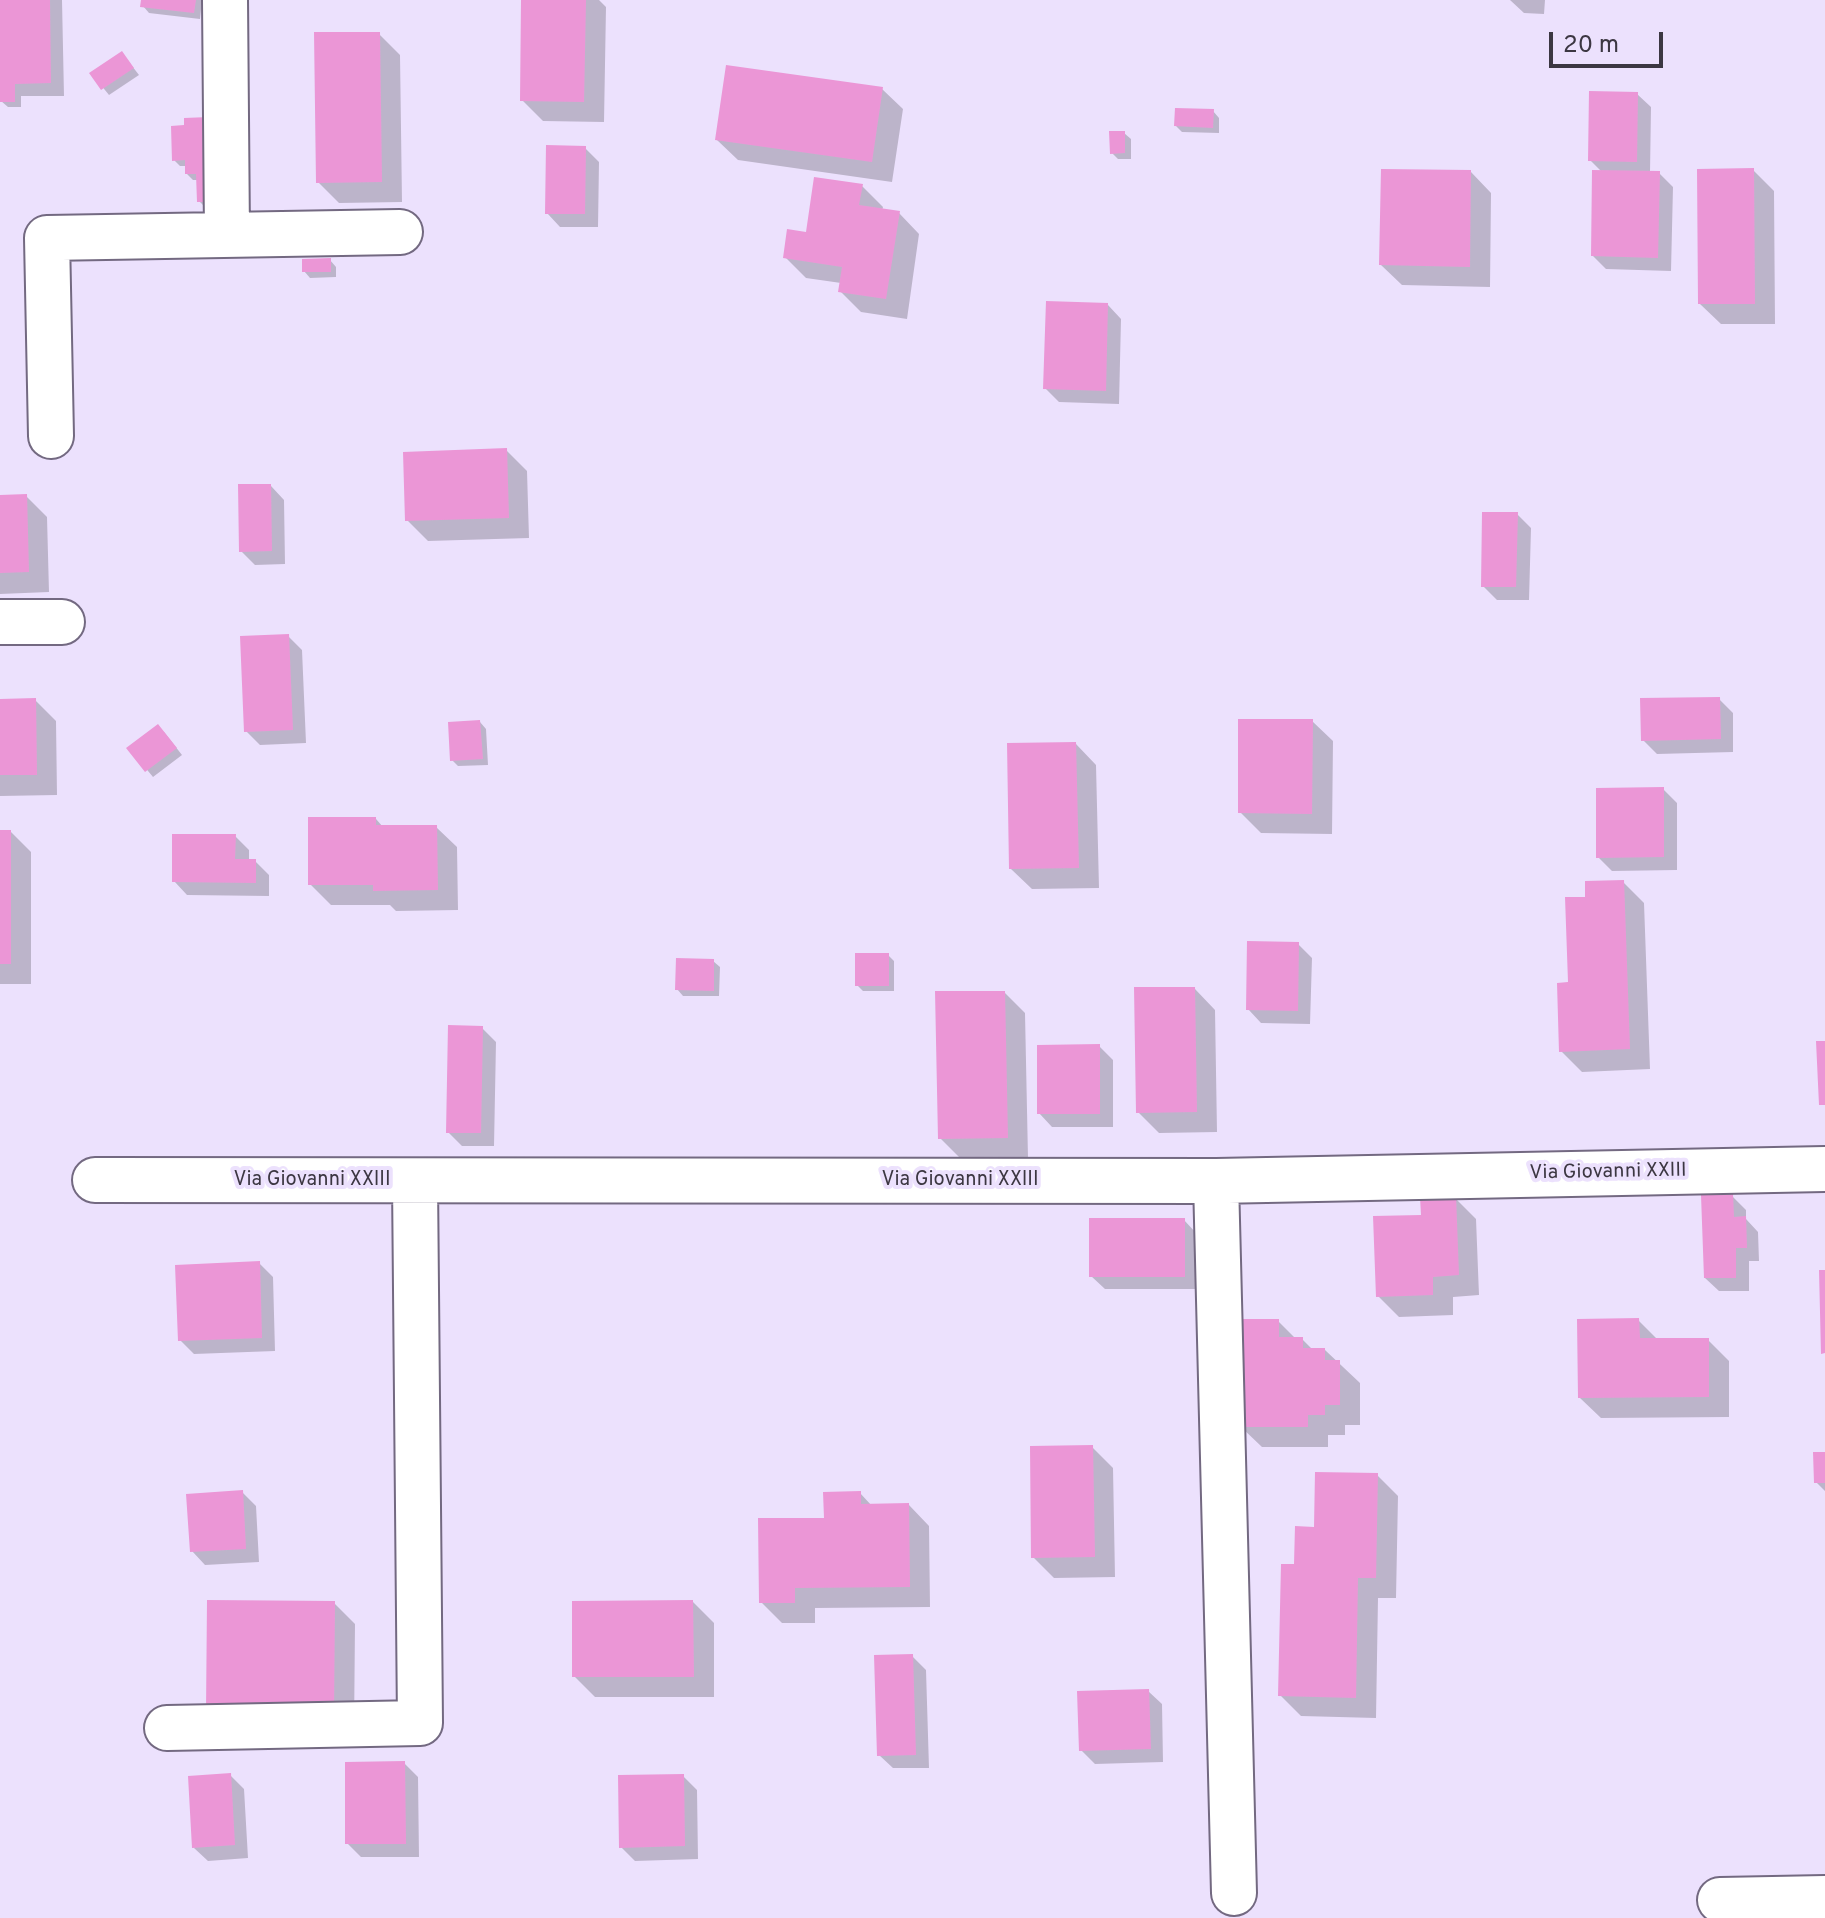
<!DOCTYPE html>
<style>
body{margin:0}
#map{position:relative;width:1825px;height:1918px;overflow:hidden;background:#ece1fd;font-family:Overpass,sans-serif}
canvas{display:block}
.scale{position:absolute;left:1549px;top:32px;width:114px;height:36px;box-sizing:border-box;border:4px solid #3c3742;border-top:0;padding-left:10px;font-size:24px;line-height:28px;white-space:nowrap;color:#3c3742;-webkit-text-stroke:6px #ece1fd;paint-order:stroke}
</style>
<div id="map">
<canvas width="1825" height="1918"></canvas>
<div class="scale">20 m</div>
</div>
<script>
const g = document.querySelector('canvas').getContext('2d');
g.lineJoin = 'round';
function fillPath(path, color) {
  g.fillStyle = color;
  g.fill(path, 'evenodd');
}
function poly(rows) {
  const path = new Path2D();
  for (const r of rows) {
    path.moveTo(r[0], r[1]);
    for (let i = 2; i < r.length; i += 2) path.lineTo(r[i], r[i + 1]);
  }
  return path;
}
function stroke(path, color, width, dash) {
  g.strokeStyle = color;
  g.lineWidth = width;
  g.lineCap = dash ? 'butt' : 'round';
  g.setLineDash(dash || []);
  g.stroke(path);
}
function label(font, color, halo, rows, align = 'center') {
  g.font = font + ' Overpass,sans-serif';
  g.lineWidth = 8;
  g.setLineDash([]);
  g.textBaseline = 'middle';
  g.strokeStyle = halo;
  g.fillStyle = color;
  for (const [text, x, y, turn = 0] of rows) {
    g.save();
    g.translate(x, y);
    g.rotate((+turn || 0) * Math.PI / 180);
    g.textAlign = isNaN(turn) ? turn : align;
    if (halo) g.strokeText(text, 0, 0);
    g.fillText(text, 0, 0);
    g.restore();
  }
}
fillPath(poly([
 [0,0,62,0,64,96,21,96,21,107,8,107,1,101],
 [143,0,202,0,200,19,149,13,143,6],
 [523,0,599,0,606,7,604,122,543,121,522,100],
 [1510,0,1545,0,1544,14,1524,13],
 [379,34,400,55,402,202,339,203,318,182],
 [122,53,139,75,109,95,92,74],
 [882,89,903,109,892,182,738,160,717,140],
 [1637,94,1651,107,1650,173,1659,173,1673,187,1671,271,1606,269,1593,256,1602,172,1590,160],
 [1213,111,1219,118,1219,133,1182,132,1176,126],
 [209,119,206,208,199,201,198,180,193,180,187,174,187,166,180,166,174,160],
 [1124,133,1131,139,1131,159,1118,159,1112,153],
 [585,148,599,162,598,227,560,227,547,213],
 [1753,170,1774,191,1775,324,1721,324,1700,304],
 [1471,172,1491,193,1490,287,1402,285,1381,265],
 [862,186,883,207,882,211,899,213,919,234,907,319,861,312,840,291,841,283,806,278,785,257],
 [330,260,336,267,336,277,310,278,304,271],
 [1108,305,1121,319,1119,404,1059,402,1045,388],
 [506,450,527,471,529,538,428,541,407,520],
 [271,486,284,500,285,564,255,565,241,551],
 [26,496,47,517,49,592,0,594,0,497],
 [1517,514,1531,528,1529,600,1497,600,1483,586],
 [288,636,302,650,306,743,260,745,246,731],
 [1719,699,1733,713,1733,752,1657,754,1643,740],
 [35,700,56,721,57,795,0,796,0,701],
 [1312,721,1333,741,1332,834,1261,833,1240,812],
 [480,722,486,729,488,765,458,766,452,760],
 [164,732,182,755,153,777,129,748],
 [1076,744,1096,765,1099,888,1032,889,1011,869],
 [1663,789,1677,803,1677,870,1612,871,1598,857],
 [376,819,383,827,436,827,457,847,458,910,396,911,390,905,331,905,310,884],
 [0,832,11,832,31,852,31,984,0,984],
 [235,836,249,850,249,861,255,861,269,875,269,896,187,895,174,881],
 [1623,882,1644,903,1650,1069,1582,1072,1561,1051,1570,984,1587,898],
 [1298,944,1312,958,1310,1024,1261,1023,1248,1009],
 [888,955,894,961,894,991,863,991,857,985],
 [713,961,720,967,719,996,683,996,677,989],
 [1195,989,1215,1010,1217,1132,1159,1133,1138,1112],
 [1005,993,1025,1013,1028,1158,961,1159,940,1138],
 [482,1028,496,1042,494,1146,462,1146,448,1132],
 [1099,1046,1113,1060,1113,1127,1052,1127,1039,1113],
 [1732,1196,1746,1210,1746,1219,1758,1232,1759,1261,1749,1261,1749,1291,1719,1291,1705,1278],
 [1455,1198,1476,1219,1479,1295,1453,1297,1453,1315,1399,1317,1378,1296,1423,1217],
 [1184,1220,1197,1234,1197,1289,1105,1289,1091,1276],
 [259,1263,273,1277,275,1351,194,1354,180,1340],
 [1638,1320,1658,1340,1708,1340,1729,1361,1729,1417,1601,1418,1580,1398],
 [1278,1321,1296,1339,1302,1339,1313,1350,1325,1350,1360,1383,1360,1425,1345,1425,1345,1435,1328,1435,1328,1447,1262,1447,1241,1427],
 [1092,1447,1113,1468,1115,1577,1054,1578,1033,1557],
 [1825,1454,1825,1491,1816,1482],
 [1377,1475,1398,1496,1396,1598,1378,1598,1376,1718,1301,1716,1280,1695,1296,1566,1316,1529],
 [242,1492,256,1506,259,1562,205,1565,192,1551],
 [860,1493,872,1506,909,1505,929,1526,930,1607,815,1608,815,1623,782,1623,761,1602,826,1520],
 [693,1602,714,1623,714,1697,595,1697,574,1676],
 [334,1603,355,1624,354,1733,229,1732],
 [912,1656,926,1670,929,1768,893,1768,879,1755],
 [1148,1691,1162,1704,1163,1762,1095,1764,1081,1750],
 [404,1763,418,1777,419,1857,361,1857,347,1843],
 [230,1775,244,1789,248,1858,208,1861,194,1848],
 [683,1776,697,1790,698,1859,635,1861,621,1847]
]), '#0003');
fillPath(poly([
 [0,0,50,0,51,83,15,84,15,102,0,102],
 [141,0,196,0,194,13,140,7],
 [521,0,586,0,584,102,520,101],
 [314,32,380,32,382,182,316,183],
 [122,51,134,68,101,90,89,73],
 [726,65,883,87,872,162,715,140],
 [1589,91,1638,92,1637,162,1588,161],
 [1175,108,1214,109,1213,128,1174,126],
 [209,117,211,202,197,202,196,174,185,174,185,160,172,161,171,126,184,125,184,118],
 [1109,131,1125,131,1125,153,1110,154],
 [546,145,586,146,585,214,545,214],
 [1754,168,1755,304,1698,304,1697,169],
 [1381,169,1471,170,1470,267,1379,265],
 [1592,170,1660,171,1658,258,1591,256],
 [814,177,863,184,859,205,900,211,886,299,838,292,842,267,783,258,787,229,806,232],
 [331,258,331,272,302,272,302,259],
 [1046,301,1108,303,1106,391,1043,389],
 [507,448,509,518,405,521,403,452],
 [238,484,271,484,272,551,239,552],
 [27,494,29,572,0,573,0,495],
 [1482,512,1518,512,1516,587,1481,587],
 [289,634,293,730,244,732,240,636],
 [1720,697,1721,739,1641,741,1640,698],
 [36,698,37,775,0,775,0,699],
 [1238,719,1313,719,1312,814,1238,813],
 [480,720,483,759,450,761,448,722],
 [158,724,177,748,145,772,126,748],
 [1076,742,1079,868,1009,869,1007,743],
 [1664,787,1664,857,1596,858,1596,788],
 [308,817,376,817,376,825,437,825,438,890,373,891,373,885,308,885],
 [0,830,11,830,11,964,0,964],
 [172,834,236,834,235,859,256,859,256,883,172,882],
 [1624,880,1630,1049,1559,1052,1557,983,1568,982,1565,897,1585,897,1585,881],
 [1247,941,1299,942,1298,1011,1246,1010],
 [855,953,889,953,889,986,855,986],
 [676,958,714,959,714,991,675,990],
 [1134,987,1195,987,1197,1112,1136,1113],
 [935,991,1005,991,1008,1138,938,1139],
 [448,1025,483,1026,481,1133,446,1133],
 [1816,1041,1825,1041,1825,1105,1819,1105],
 [1100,1044,1100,1114,1037,1114,1037,1045],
 [1733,1194,1734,1217,1746,1216,1747,1248,1736,1248,1736,1278,1704,1278,1701,1195],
 [1456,1196,1459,1275,1433,1277,1433,1295,1376,1297,1373,1216,1421,1215,1420,1197],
 [1089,1218,1185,1218,1185,1277,1089,1277],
 [260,1261,262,1338,178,1341,175,1265],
 [1819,1270,1825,1270,1825,1353,1821,1354],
 [1639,1318,1640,1338,1709,1338,1709,1397,1578,1398,1577,1319],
 [1239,1319,1279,1319,1279,1337,1303,1337,1303,1348,1325,1348,1325,1360,1340,1360,1340,1405,1325,1405,1325,1415,1308,1415,1308,1427,1239,1427],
 [1093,1445,1095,1557,1031,1558,1030,1446],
 [1813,1452,1825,1452,1825,1483,1814,1483],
 [1315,1472,1378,1473,1376,1578,1358,1578,1356,1698,1278,1696,1281,1564,1294,1564,1295,1526,1314,1527],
 [243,1490,246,1549,190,1552,186,1494],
 [861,1491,861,1504,909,1503,910,1587,795,1588,795,1603,759,1603,758,1518,824,1518,823,1492],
 [207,1600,335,1601,334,1713,206,1712],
 [693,1600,694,1677,572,1677,572,1601],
 [913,1654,916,1755,877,1756,874,1655],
 [1149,1689,1151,1749,1079,1751,1077,1691],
 [405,1761,406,1844,345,1844,345,1762],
 [231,1773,235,1845,192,1848,188,1776],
 [684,1774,685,1846,619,1848,618,1775]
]), '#eb96d6');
const minor = poly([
 [225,0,227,234],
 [51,436,47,238,400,232],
 [0,622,62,622],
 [95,1180,1216,1181,1825,1169],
 [1216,1181,1234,1893],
 [167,1728,420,1723,415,1181],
 [1720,1900,1825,1898]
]);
stroke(minor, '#736981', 48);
stroke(minor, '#fff', 44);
label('20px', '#3c3742', '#ece1fd', [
 ["Via Giovanni XXIII",1608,1173,-1],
 ["Via Giovanni XXIII",312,1181],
 ["Via Giovanni XXIII",960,1181]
]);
</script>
